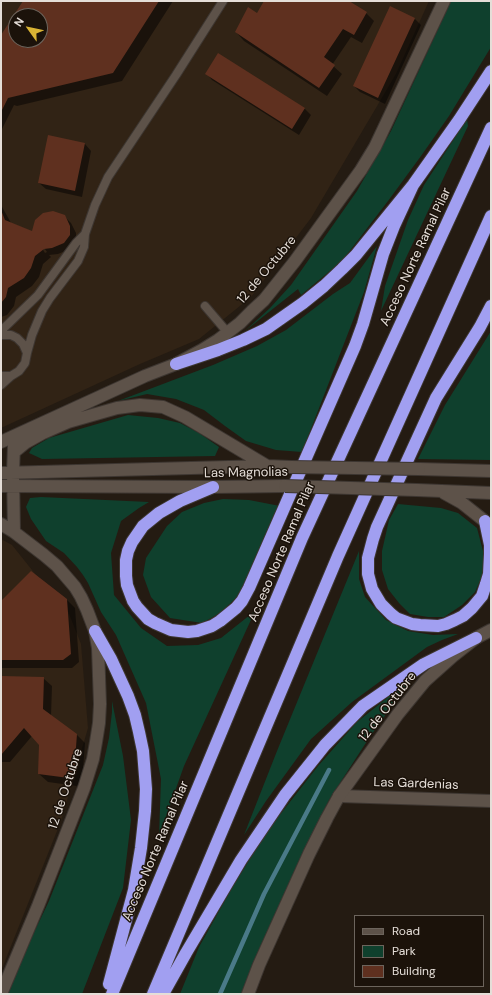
<!DOCTYPE html>
<style>
body{margin:0}
#map{position:relative;width:492px;height:995px;overflow:hidden;background:#241b12;font-family:"DM Sans",sans-serif}
canvas{display:block}
.frame{position:absolute;inset:0;border:2px solid #e5ded8;pointer-events:none}
.legend{position:absolute;left:354px;top:915px;width:130px;height:72px;box-sizing:border-box;background:#1b120a;border:1px solid #6c645c;margin:0;padding:5px 7px;list-style:none;font-size:12px;color:#e5ded8}
.legend li{display:flex;align-items:center;gap:8px;height:20px}
.legend b{width:20px;border:1px solid #6c645c}
.north{position:absolute;left:8px;top:8px;width:40px;height:40px;box-sizing:border-box;background:#1b120a;border:1px solid #6c645c;border-radius:50%;rotate:303deg;font-size:11px;font-weight:700;line-height:16px;text-align:center;color:#e5ded8}
.north::after{content:'';display:block;margin:auto;width:14px;height:18px;background:#d9b334;clip-path:polygon(50% 0,100% 100%,50% 72%,0 100%)}
</style>
<div id="map">
<canvas width="492" height="995"></canvas>
<div class="frame"></div>
<ul class="legend">
<li><b style="height:5px;background:#5d5249"></b>Road</li>
<li><b style="height:11px;background:#0f402d"></b>Park</li>
<li><b style="height:11px;background:#5f301f"></b>Building</li>
</ul>
<div class="north">N</div>
</div>
<script>
const g = document.querySelector('canvas').getContext('2d');
g.lineJoin = 'round';
function fillPath(path, color) {
  g.fillStyle = color;
  g.fill(path, 'evenodd');
}
function poly(rows) {
  const path = new Path2D();
  for (const r of rows) {
    path.moveTo(r[0], r[1]);
    for (let i = 2; i < r.length; i += 2) path.lineTo(r[i], r[i + 1]);
  }
  return path;
}
function stroke(path, color, width, dash) {
  g.strokeStyle = color;
  g.lineWidth = width;
  g.lineCap = dash ? 'butt' : 'round';
  g.setLineDash(dash || []);
  g.stroke(path);
}
function label(font, color, halo, rows, align = 'center') {
  g.font = font + ' "DM Sans",sans-serif';
  g.lineWidth = 3;
  g.setLineDash([]);
  g.textBaseline = 'middle';
  g.strokeStyle = halo;
  g.fillStyle = color;
  for (const [text, x, y, turn = 0] of rows) {
    g.save();
    g.translate(x, y);
    g.rotate((+turn || 0) * Math.PI / 180);
    g.textAlign = isNaN(turn) ? turn : align;
    if (halo) g.strokeText(text, 0, 0);
    g.fillText(text, 0, 0);
    g.restore();
  }
}
fillPath(poly([
 [1,1,429,1,396,74,311,218,251,297,199,339,140,364,1,428],
 [16,16,40,16,40,40,16,40],
 [1,539,12,545,44,585,68,611,81,644,88,728,61,821,1,971]
]), '#312315');
fillPath(poly([
 [451,1,491,1,491,47,449,116,421,156,388,201,342,261,301,295,298,289,245,331,270,308,291,285,357,191,391,131],
 [467,119,468,126,381,311,385,286,408,220,424,185],
 [377,246,364,292,302,452,276,450,246,441,225,426,204,410,176,399,147,394,118,401,213,365,257,346,286,330,333,294,350,283],
 [491,331,491,460,418,459,445,405],
 [128,415,158,418,180,423,199,433,219,447,215,456,42,459,29,453,32,448,49,438],
 [41,497,149,502,139,508,121,521,111,553,114,595,141,628,167,646,198,645,221,638,255,611,184,766,159,836,161,779,146,703,116,635,101,612,88,583,83,575,77,567,64,553,46,541,31,519,26,507,30,498],
 [223,499,249,500,280,506,255,567,236,598,220,613,202,623,170,618,151,597,143,575,146,558,167,526,182,512,204,503],
 [398,504,441,508,458,513,477,528,483,551,483,574,475,592,462,605,444,617,428,617,410,614,399,603,388,589,382,570,382,551,389,520],
 [359,551,359,579,365,597,386,620,408,631,433,635,458,634,442,640,427,647,352,702,311,739,266,801,244,835,277,751],
 [411,679,369,738,329,800,308,842,242,994,180,994,199,947,233,886,268,830,318,766,357,722],
 [112,701,123,756,131,820,123,888,82,994,8,994,26,949,49,901,103,765,109,738,112,712]
]), '#0f402d');
fillPath(poly([
 [24,1,173,1,122,81,17,106,14,105,1,131,1,37],
 [16,16,40,16,40,40,16,40],
 [265,1,348,1,366,13,374,21,362,43,351,37,332,65,342,74,327,96,244,41,236,32,257,14],
 [415,19,421,25,385,104,360,92,354,86],
 [218,54,305,109,311,115,299,135,212,80,206,73],
 [49,137,85,144,91,151,82,197,46,189,39,183],
 [1,205,11,223,33,232,64,216,71,223,76,233,76,242,70,249,58,254,49,255,51,257,43,264,39,277,32,286,16,297,14,306,7,315,1,317],
 [35,237,37,237,47,252,45,253],
 [67,600,75,608,79,662,72,668,1,668,1,602],
 [1,677,43,678,52,686,51,716,77,735,85,743,82,782,77,786,48,782,39,774,40,745,32,736,10,762,1,762]
]), '#0007');
stroke(poly([
 [220,994,264,894,329,770]
]), '#4a7a88', 4.5);
fillPath(poly([
 [23,1,159,1,113,73,8,98,1,112,1,35],
 [16,16,40,16,40,40,16,40],
 [264,1,349,1,367,12,354,35,343,29,324,57,335,65,319,88,235,32,248,7,257,13],
 [390,6,415,18,378,98,353,86],
 [218,53,305,108,292,129,205,74],
 [48,135,85,143,75,191,38,183],
 [1,210,5,220,32,231,35,220,43,213,53,211,65,215,70,226,70,235,64,243,52,248,44,249,35,256,31,268,24,278,8,288,6,297,1,303],
 [31,571,67,599,71,654,63,660,1,660,1,601],
 [1,676,44,677,43,709,77,734,74,774,69,778,38,774,39,745,24,728,1,755]
]), '#5f301f');
const lane = poly([
 [205,306,228,333],
 [1,334,4,328,38,295,76,243,85,234],
 [1,335,11,335,17,338,23,344,27,353,25,363,19,371,11,376,1,376],
 [27,353,32,335,42,311,50,298,78,261,84,247,85,234,95,205,108,177,176,75,223,1],
 [1,385,11,376]
]);
const street = poly([
 [339,796,491,801]
]);
const secondary = poly([
 [1,442,145,376,176,364,202,350,218,340,240,323,252,311,264,300,295,261,361,170,375,147,444,1],
 [14,452,25,443,43,433,68,422,117,408,140,405,163,407,185,417,267,466],
 [419,469,491,471],
 [1,473,267,466,291,467],
 [1,486,213,487,285,486],
 [417,490,491,493],
 [444,493,462,503,491,526],
 [1,524,14,532,44,555,57,566,75,587,81,597,87,610,95,631,98,648,100,704,99,723,96,742,93,759,84,788,38,906,1,994],
 [14,532,13,473,14,445],
 [248,994,259,965,309,854,327,818,339,796,398,714,425,681,453,656,476,638,491,630]
]);
const highway = poly([
 [176,364,218,350,243,340,266,329,303,303,324,286,342,269,356,255,413,185,459,120,491,71],
 [213,487,180,501,159,513,143,526,132,542,128,551,126,560,126,576,127,585,133,601,137,607,148,619,155,623,171,630,188,632,197,631,212,626,220,621,236,608,242,601,249,588,355,346,363,324,383,254,394,226,413,185],
 [485,521,490,545,490,554,489,574,486,584,482,596,472,608,463,616,455,620,446,624,438,626,420,625,412,624,396,618,391,614,381,604,372,589,368,574,368,558,373,539,377,527,436,398,480,327,491,306],
 [95,631,111,659,128,696,135,715,139,732,143,751,146,789,145,811,141,848,134,890,109,984],
 [112,994,302,538,491,128],
 [153,994,338,556,491,216],
 [163,994,186,953,241,860,285,795,325,745,363,706,424,664,476,638]
]);
stroke(lane, '#3d3631', 10);
stroke(street, '#3d3631', 14);
stroke(secondary, '#3d3631', 14);
stroke(highway, '#3d3631', 14);
stroke(lane, '#5d5249', 8);
stroke(street, '#5d5249', 12);
stroke(secondary, '#5d5249', 12);
stroke(highway, '#a19ff1', 12);
const secondaryBridge = poly([
 [291,467,419,469],
 [285,486,417,490]
]);
stroke(secondaryBridge, '#3d3631', 14, []);
stroke(secondaryBridge, '#5d5249', 12);
label('13px', '#e5ded8', '#1b120a', [
 ["Acceso Norte Ramal Pilar",416,257,-65],
 ["12 de Octubre",267,270,-50],
 ["Las Magnolias",246,473,-1],
 ["Acceso Norte Ramal Pilar",282,552,-67],
 ["12 de Octubre",388,707,-52],
 ["Las Gardenias",416,784,2],
 ["12 de Octubre",66,789,-72],
 ["Acceso Norte Ramal Pilar",156,851,-67]
]);
</script>
